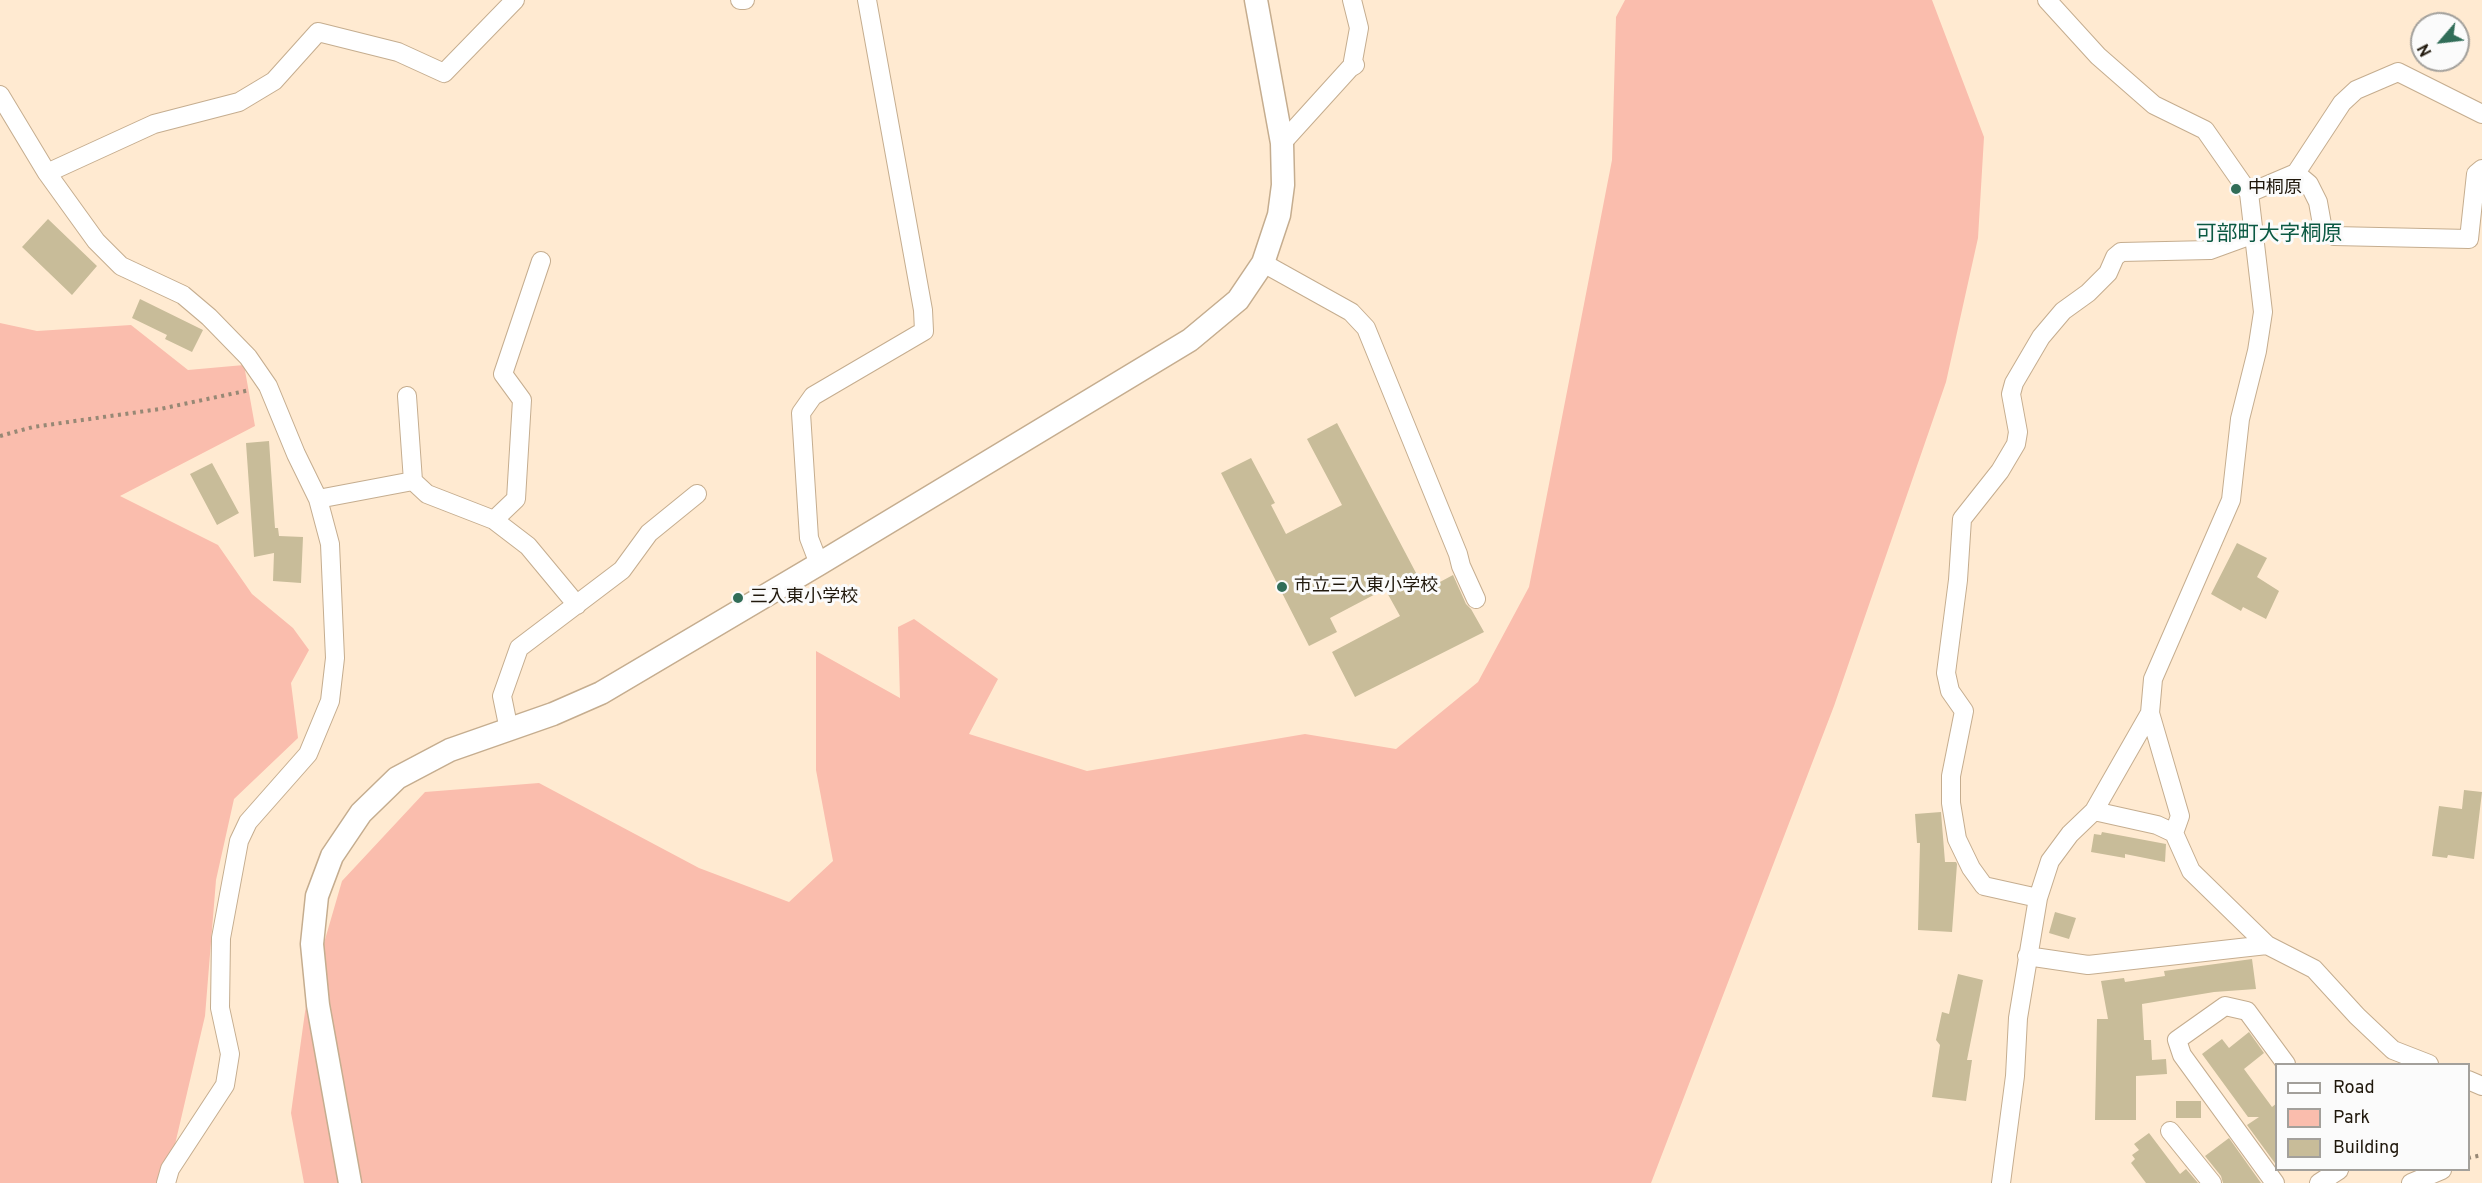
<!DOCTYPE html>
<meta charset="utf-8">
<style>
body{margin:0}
#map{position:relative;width:2482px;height:1183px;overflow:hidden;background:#ffead1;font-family:Overpass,sans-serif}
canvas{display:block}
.legend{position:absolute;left:2275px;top:1063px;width:195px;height:108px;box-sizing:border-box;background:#fbfbfb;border:2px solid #a3a09b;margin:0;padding:8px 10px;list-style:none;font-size:18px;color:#20180c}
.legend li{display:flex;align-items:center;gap:12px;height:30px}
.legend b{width:30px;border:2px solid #a3a09b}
.north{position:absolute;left:2410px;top:12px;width:60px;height:60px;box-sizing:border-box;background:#fbfbfb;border:2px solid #a3a09b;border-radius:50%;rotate:242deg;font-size:16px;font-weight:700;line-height:24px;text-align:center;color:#20180c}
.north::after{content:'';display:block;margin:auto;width:21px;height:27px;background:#316d58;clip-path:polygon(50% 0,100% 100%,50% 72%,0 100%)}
</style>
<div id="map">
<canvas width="2482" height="1183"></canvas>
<ul class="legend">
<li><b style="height:8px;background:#fff"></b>Road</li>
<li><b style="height:16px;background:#fabdad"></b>Park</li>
<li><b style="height:16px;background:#c8bc99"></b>Building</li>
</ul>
<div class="north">N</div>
</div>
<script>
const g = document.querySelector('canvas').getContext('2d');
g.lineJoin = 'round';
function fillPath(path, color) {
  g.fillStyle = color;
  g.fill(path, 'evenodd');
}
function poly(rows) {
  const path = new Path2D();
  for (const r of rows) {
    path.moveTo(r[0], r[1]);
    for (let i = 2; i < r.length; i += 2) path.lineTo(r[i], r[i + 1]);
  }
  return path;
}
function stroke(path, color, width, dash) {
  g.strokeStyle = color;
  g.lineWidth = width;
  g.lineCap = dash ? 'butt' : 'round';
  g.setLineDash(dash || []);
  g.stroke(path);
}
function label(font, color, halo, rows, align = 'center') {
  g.font = font + ' Overpass,"Noto Sans JP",sans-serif';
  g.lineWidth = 6;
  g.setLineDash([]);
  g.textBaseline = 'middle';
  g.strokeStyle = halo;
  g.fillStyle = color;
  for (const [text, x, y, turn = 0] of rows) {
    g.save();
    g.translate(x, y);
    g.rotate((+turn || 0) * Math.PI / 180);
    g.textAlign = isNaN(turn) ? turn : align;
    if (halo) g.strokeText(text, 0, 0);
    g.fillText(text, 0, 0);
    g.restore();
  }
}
fillPath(poly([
 [1625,0,1932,0,1984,137,1978,238,1946,382,1834,706,1651,1183,304,1183,291,1113,306,1005,342,881,425,792,539,783,699,868,789,902,833,861,816,770,816,651,900,698,898,627,914,619,998,679,969,734,1087,771,1305,734,1396,749,1478,682,1529,587,1612,160,1616,17],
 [0,323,37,331,131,325,188,370,244,365,255,426,120,496,218,545,252,594,293,628,309,650,291,683,298,738,234,799,216,880,205,1016,166,1183,0,1183]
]), '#fabdad');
fillPath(poly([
 [48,219,97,266,72,295,22,247],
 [140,299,203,330,192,352,165,339,167,335,132,318],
 [1337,423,1425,590,1453,575,1466,604,1471,609,1484,632,1355,697,1332,652,1400,616,1385,589,1330,618,1337,632,1309,646,1221,473,1251,458,1275,503,1271,505,1286,534,1342,505,1307,439],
 [269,441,275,528,278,528,279,536,303,537,301,583,273,581,274,553,254,557,246,443],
 [212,463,239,513,217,525,190,474],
 [2237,543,2267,558,2257,577,2279,591,2266,619,2243,607,2241,611,2211,594],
 [2464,790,2482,792,2474,859,2448,855,2447,858,2432,856,2439,806,2462,809],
 [1941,812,1945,862,1956,862,1957,864,1952,932,1918,930,1920,843,1917,843,1915,814],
 [2102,832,2166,844,2165,862,2125,854,2125,858,2091,852,2094,834,2101,835],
 [2055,912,2076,918,2069,939,2049,933],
 [2252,959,2256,989,2214,992,2142,1004,2144,1040,2151,1040,2152,1060,2166,1059,2167,1074,2136,1076,2136,1120,2095,1120,2097,1019,2108,1019,2101,981,2124,978,2125,982,2165,976,2164,971],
 [1958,974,1983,980,1967,1060,1972,1060,1966,1101,1932,1097,1940,1045,1936,1040,1942,1012,1949,1014],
 [2249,1032,2264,1053,2244,1069,2272,1107,2277,1103,2277,1166,2247,1125,2259,1117,2248,1117,2202,1054,2222,1039,2229,1048],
 [2176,1101,2201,1101,2201,1118,2176,1118],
 [2149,1133,2180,1174,2186,1169,2198,1183,2146,1183,2131,1163,2135,1159,2132,1155,2139,1150,2134,1144],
 [2229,1138,2261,1183,2223,1183,2221,1176,2205,1156]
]), '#c8bc99');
const minor = poly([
 [740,0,745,0],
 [0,95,47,173,96,241,121,266,183,295,209,317,248,357,268,386,296,454,318,499,330,544,335,658,330,701,308,754,248,822,239,841,221,938,220,1008,230,1054,225,1085,170,1169,166,1183],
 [1282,143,1350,68,1355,65,1353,61,1359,28,1352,0],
 [47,173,154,124,239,102,274,81,318,32,398,52,444,73,515,0],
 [2296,173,2342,103,2356,90,2398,72,2482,114],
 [2249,193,2296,173,2309,184,2318,202,2323,230,2334,236,2469,239,2476,174,2482,169],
 [1263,263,1351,312,1366,328,1458,554,1461,566,1476,599],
 [407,396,413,481,427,494,494,520,528,546,577,605],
 [318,499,413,481],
 [494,520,516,499,522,400,503,374,541,261],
 [819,564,809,538,801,413,813,396,924,331,923,310,867,0],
 [2150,713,2180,816,2174,833,2191,871,2267,945],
 [509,730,502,696,519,648,622,570,649,533,697,494],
 [2094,811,2157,825,2174,833],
 [2038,898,1984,886,1971,868,1957,839,1951,803,1951,776,1964,711,1950,691,1946,673,1958,580,1962,519,2000,471,2016,444,2018,432,2011,394,2014,383,2041,337,2063,311,2088,293,2108,273,2115,257,2121,252,2210,250,2254,234],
 [2027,956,2088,965,2267,945,2314,969,2357,1016,2393,1050,2429,1064],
 [2468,1080,2482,1086],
 [2170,1131,2212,1183],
 [2001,1183,2015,1076,2018,1018,2038,898,2050,861,2070,834,2094,811,2150,713,2153,679,2231,500,2240,419,2257,351,2263,312,2249,193,2205,130,2154,105,2098,56,2047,0],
 [2275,1183,2182,1055,2177,1040,2225,1006,2247,1011,2286,1064],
 [2319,1183,2339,1170],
 [2411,1183,2442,1170]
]);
const tertiary = poly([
 [350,1183,318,1005,312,944,317,896,332,856,361,813,397,778,450,750,553,714,601,693,819,564,1190,340,1238,300,1263,263,1279,215,1283,185,1282,143,1256,0]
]);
stroke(minor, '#c5ad8f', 20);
stroke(tertiary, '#c5ad8f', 25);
stroke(poly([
 [0,436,33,427,160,409,250,390],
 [2468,1158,2482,1155]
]), '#978875', 4, [3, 4.5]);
stroke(minor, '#fff', 18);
stroke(tertiary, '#fff', 22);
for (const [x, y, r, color] of [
 [2236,189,6,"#316d58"],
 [1282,587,6,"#316d58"],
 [738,598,6,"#316d58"]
]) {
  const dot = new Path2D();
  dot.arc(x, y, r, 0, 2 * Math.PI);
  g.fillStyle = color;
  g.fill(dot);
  stroke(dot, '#fbfbfb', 2);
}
label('18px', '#20180c', '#fbfbfb', [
 ["中桐原",2248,189],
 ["市立三入東小学校",1294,587],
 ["三入東小学校",750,598]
], 'left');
label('21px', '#0b5943', '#fbfbfb', [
 ["可部町大字桐原",2269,236]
]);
</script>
